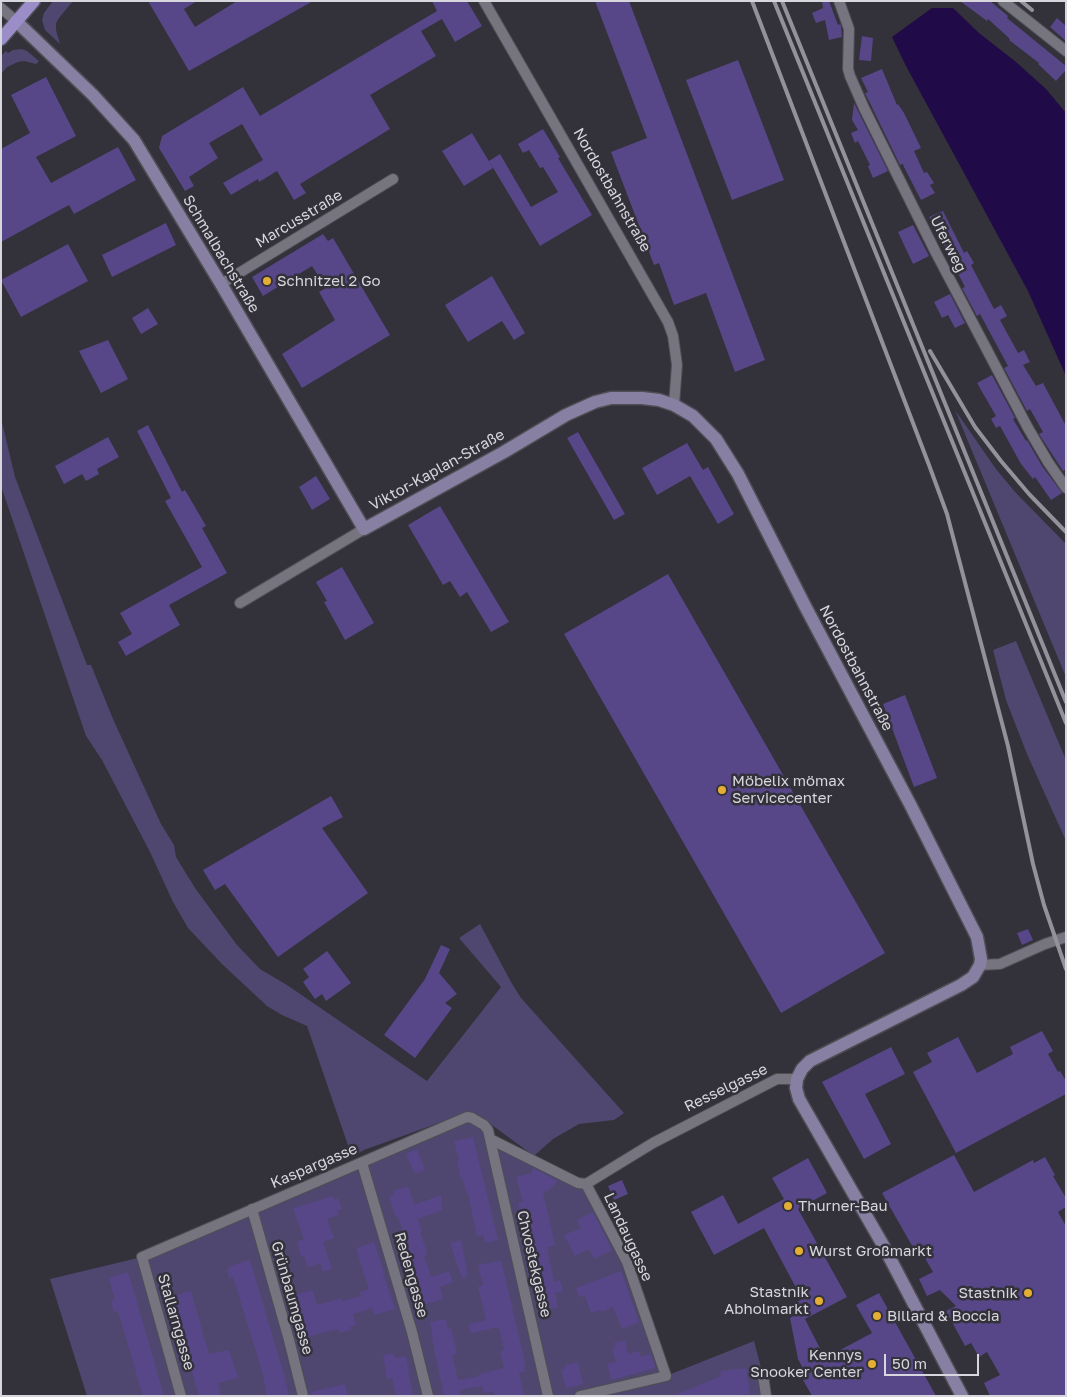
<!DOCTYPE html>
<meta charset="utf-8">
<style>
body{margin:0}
#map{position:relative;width:1067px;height:1397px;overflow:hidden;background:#33313a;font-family:"Golos Text",sans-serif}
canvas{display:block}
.frame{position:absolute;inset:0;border:2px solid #d7d6dc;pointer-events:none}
.scale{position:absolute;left:884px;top:1354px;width:95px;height:22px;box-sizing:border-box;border:2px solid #d7d6dc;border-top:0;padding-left:6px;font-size:15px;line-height:18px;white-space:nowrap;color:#d7d6dc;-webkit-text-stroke:4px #33313a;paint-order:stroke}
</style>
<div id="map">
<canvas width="1067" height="1397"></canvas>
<div class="frame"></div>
<div class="scale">50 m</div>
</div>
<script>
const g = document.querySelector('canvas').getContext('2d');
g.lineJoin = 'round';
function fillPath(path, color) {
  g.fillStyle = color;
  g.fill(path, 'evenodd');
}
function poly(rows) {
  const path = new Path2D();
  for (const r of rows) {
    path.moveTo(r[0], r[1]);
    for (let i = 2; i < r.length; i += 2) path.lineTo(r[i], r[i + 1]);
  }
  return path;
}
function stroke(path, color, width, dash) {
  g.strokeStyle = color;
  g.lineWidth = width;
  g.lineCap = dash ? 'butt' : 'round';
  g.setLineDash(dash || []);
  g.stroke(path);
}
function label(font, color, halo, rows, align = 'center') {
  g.font = font + ' "Golos Text",sans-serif';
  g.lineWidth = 5;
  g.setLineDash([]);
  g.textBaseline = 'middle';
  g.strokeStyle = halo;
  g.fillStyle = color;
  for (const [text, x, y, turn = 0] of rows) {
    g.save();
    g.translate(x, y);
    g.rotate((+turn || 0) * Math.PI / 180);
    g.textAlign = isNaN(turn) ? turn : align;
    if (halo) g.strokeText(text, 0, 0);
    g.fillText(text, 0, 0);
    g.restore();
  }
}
fillPath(poly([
 [53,1,73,1,59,18,56,23,56,30,60,44,45,30,42,20,44,13],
 [22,49,27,51,39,61,36,64,24,61,18,62,7,67,1,74,1,56,6,51,8,53,13,50],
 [955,410,996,469,1016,493,1066,544,1066,677],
 [1,418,15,477,87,665,91,665,113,719,161,824,174,845,176,857,195,888,237,945,260,969,287,985,427,1081,501,987,459,938,480,924,511,982,521,998,624,1113,614,1120,579,1124,553,1139,534,1156,477,1114,469,1112,364,1150,352,1157,307,1026,282,1015,267,1006,222,964,188,928,173,902,150,852,102,760,86,736,1,486],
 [1016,641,1066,760,1066,841,1027,754,1006,700,993,650],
 [472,1118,490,1139,586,1184,619,1245,666,1376,754,1341,763,1375,766,1396,87,1396,50,1279,142,1257]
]), '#4f476f');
fillPath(poly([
 [932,8,953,8,979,33,1016,62,1046,89,1066,113,1066,376,1028,291,906,66,892,37]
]), '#200a47');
fillPath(poly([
 [148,1,197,1,184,9,195,27,237,1,313,1,189,71],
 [432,1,467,1,482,26,455,42,442,19,421,31,436,56,370,95,390,129,300,184,306,193,294,200,277,171,259,182,258,179,231,195,223,183,263,160,242,124,209,143,218,158,189,177,194,186,185,191,159,148,162,136,243,87,260,116,437,11],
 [595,1,629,1,765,360,735,372,706,293,674,305,659,263,654,265,611,152,647,138],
 [822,1,829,1,838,25,840,24,841,26,842,37,829,40,825,20,816,23,812,13,823,8],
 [960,1,990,1,1008,16,1007,18,1066,66,1066,70,1056,81,1038,64,1039,63,1009,40,1010,39,988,19,987,21],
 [1057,18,1066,26,1066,41,1050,27],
 [862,36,873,38,871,61,859,60],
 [738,60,784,180,732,200,686,80],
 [882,69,897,105,898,104,904,113,921,148,914,151,924,173,927,172,934,183,930,185,935,193,921,200,904,167,903,164,900,165,865,93,868,92,861,78],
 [46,77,76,136,36,157,51,183,118,147,136,180,74,214,69,205,1,242,1,149,30,133,11,95],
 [854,103,888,171,873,178,868,166,870,165,858,141,855,143,851,133,858,130,852,120],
 [543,129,560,157,558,158,592,215,540,246,489,161,500,154,531,207,558,192,543,167,540,168,529,150,523,153,518,144],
 [472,133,493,168,464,186,442,151],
 [943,211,964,253,967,251,974,263,971,265,994,309,1001,305,1007,316,1000,320,1018,353,1024,350,1030,362,1023,365,1036,386,1043,383,1066,426,1066,469,1063,471,1039,434,1043,432,1030,409,1027,411,1004,368,1008,366,980,314,977,316,962,288,965,287,929,217],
 [166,223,176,245,112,277,102,255],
 [913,225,929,256,913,264,898,232],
 [323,234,328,241,333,238,390,335,302,388,282,354,335,320,319,292,326,288,312,266,263,296,252,277],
 [68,244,88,281,21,317,1,280],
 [492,276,525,333,514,340,502,321,468,342,445,305],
 [950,294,965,323,955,328,948,315,942,318,934,302],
 [148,308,158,324,141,334,132,318],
 [108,340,128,379,101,393,79,351],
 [992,375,1015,418,1013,419,1026,441,1027,440,1042,466,1062,493,1051,500,1035,477,1033,479,1021,464,1000,426,996,428,991,419,996,416,977,383],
 [148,425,182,492,185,490,206,526,202,528,227,573,169,605,180,625,126,656,118,642,132,634,120,613,202,567,165,501,171,498,137,431],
 [578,432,625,514,614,520,567,438],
 [108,437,119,457,97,469,99,474,86,481,82,474,64,484,55,466],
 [687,443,703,470,708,467,734,514,718,524,690,476,657,495,642,468],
 [316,476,330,499,312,510,299,487],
 [440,506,509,622,491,632,467,592,460,597,450,581,443,585,408,525],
 [342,567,374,623,345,640,324,602,327,601,316,582],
 [668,574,885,953,781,1013,564,634],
 [905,695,937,778,914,787,883,704],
 [331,796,343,817,322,828,368,893,278,957,225,884,215,890,203,870],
 [1028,929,1033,940,1022,945,1017,933],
 [441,945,450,949,439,973,457,994,445,1003,452,1008,415,1058,384,1035,425,979],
 [327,951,351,983,326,1001,322,994,315,999,303,982,309,977,303,969],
 [1042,1031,1053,1051,1048,1054,1058,1072,1060,1071,1066,1081,1066,1094,956,1153,913,1072,932,1062,927,1053,958,1037,977,1073,1013,1054,1010,1047],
 [891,1047,905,1074,865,1094,891,1144,864,1159,822,1082],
 [473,1137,498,1240,485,1243,483,1235,477,1236,468,1193,466,1193,463,1179,461,1180,457,1161,459,1160,454,1141],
 [417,1149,425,1170,415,1174,406,1154],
 [954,1155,974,1192,1033,1160,1034,1163,1045,1157,1055,1175,1053,1176,1066,1198,1066,1207,1058,1212,1066,1226,1066,1396,990,1396,984,1383,1000,1375,987,1352,979,1357,971,1343,965,1346,946,1311,956,1306,940,1290,927,1296,919,1279,933,1272,926,1260,923,1247,915,1251,882,1193],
 [808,1158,827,1193,798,1209,847,1297,805,1319,809,1327,825,1358,872,1333,856,1305,879,1293,936,1396,812,1396,803,1380,808,1378,798,1359,790,1318,797,1314,792,1305,802,1299,764,1228,714,1255,691,1212,723,1195,738,1224,784,1199,772,1178],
 [533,1168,558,1181,548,1191,543,1192,555,1245,547,1247,554,1282,560,1280,563,1292,555,1293,558,1307,543,1310,539,1292,537,1293,531,1265,532,1264,518,1203,523,1202,516,1177,532,1173],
 [622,1180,628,1194,614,1200,608,1186],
 [408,1186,414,1205,441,1195,442,1210,418,1219,422,1231,420,1232,428,1255,424,1256,431,1277,449,1271,453,1282,440,1287,443,1299,423,1305,406,1250,409,1249,398,1217,396,1217,389,1196,394,1195,393,1191],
 [333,1196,334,1200,338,1198,342,1209,337,1211,339,1215,327,1219,334,1238,323,1242,332,1269,323,1272,320,1263,308,1268,304,1256,301,1256,297,1242,304,1239,293,1208],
 [593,1212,612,1250,594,1259,589,1249,575,1256,564,1235,581,1228,577,1220],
 [461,1240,468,1276,462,1278,450,1243],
 [374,1242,384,1273,383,1273,395,1309,374,1315,372,1308,353,1314,356,1325,350,1327,351,1330,339,1333,338,1329,307,1337,306,1334,304,1334,294,1295,313,1290,317,1305,342,1298,342,1301,361,1296,360,1292,369,1289,356,1248],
 [250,1260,284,1375,289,1396,267,1396,263,1374,233,1277,229,1278,227,1269,231,1267,230,1266],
 [501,1260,526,1367,524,1367,525,1371,519,1373,524,1396,494,1396,493,1391,483,1393,482,1386,460,1390,461,1396,444,1396,432,1339,433,1338,430,1322,446,1319,448,1329,451,1328,457,1354,452,1355,458,1380,479,1376,479,1374,504,1368,500,1351,504,1350,499,1327,471,1333,468,1324,486,1320,478,1287,483,1285,478,1265],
 [621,1271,639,1322,622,1329,613,1307,602,1312,601,1310,591,1313,585,1296,579,1297,576,1288],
 [128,1272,152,1354,164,1396,143,1396,118,1311,114,1312,111,1301,115,1300,109,1278],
 [191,1291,209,1354,229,1350,238,1378,218,1383,221,1396,199,1396,172,1302,170,1297],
 [625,1340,628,1354,639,1351,641,1357,651,1354,655,1368,611,1380,607,1364,616,1362,612,1348,615,1348,614,1343],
 [394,1353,395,1358,406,1356,409,1372,408,1372,413,1396,396,1396,392,1378,387,1379,383,1355],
 [578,1362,583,1384,566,1388,561,1370,564,1370,565,1365],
 [746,1368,750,1394,734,1396,673,1396,721,1376,720,1371],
 [345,1384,348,1396,312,1396,311,1392]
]), '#574788');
const street = poly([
 [484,1,668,322,673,336,677,365,674,405],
 [839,1,849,29,848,69,850,76,864,108,935,251,1028,428,1048,462,1066,488],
 [1003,1,1066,51],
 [1,8,16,21],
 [221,284,393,179],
 [240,603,364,529],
 [980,965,1000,964,1045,944,1066,937],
 [490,1139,578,1183,586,1184,627,1262,666,1376,580,1396],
 [362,1163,412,1332,428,1396],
 [586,1184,653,1143,777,1079,797,1079],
 [252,1209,289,1340,303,1396],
 [763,1375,766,1396],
 [181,1396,142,1257,467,1117,472,1118,484,1125,488,1130,490,1139,548,1396]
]);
const secondary = poly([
 [16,21,93,95,134,140,221,284,364,529,504,452,566,415,595,402,611,398,642,398,659,400,674,405,693,416,716,439,738,474,805,606,911,806,977,937,981,959,980,965,973,977,961,985,810,1061,802,1069,797,1079,796,1088,799,1099,883,1245,962,1396]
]);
const primary = poly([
 [1,39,34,1]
]);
stroke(street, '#4f4e55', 12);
stroke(secondary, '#4f4e55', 15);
stroke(primary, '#4f4e55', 15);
stroke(street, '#76747e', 10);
stroke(secondary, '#8880a3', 12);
stroke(primary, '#9a8dc8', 12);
stroke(poly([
 [752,1,929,465,947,514,1008,746,1033,864,1044,905,1066,969],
 [774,1,1066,723],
 [782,1,1066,702],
 [1021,1,1032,10],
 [930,351,975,427,1001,461,1029,494,1066,532]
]), '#939199', 4);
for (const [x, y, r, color] of [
 [267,281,5,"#e4ae35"],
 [722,790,5,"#e4ae35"],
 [788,1206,5,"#e4ae35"],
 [799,1251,5,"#e4ae35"],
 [1028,1293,5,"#e4ae35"],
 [819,1301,5,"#e4ae35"],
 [877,1316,5,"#e4ae35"],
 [872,1364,5,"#e4ae35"]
]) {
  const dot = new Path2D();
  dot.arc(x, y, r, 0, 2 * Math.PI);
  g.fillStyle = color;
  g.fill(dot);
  stroke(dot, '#33313a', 2);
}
label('15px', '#d7d6dc', '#33313a', [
 ["Nordostbahnstraße",612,190,60],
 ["Marcusstraße",299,219,-31],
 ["Uferweg",948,244,63],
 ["Schmalbachstraße",221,254,59],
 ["Viktor-Kaplan-Straße",437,470,-29],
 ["Nordostbahnstraße",856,668,62],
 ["Resselgasse",726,1088,-26],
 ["Kaspargasse",314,1166,-23],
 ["Landaugasse",628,1237,65],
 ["Chvostekgasse",534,1264,77],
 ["Redengasse",411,1275,74],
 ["Grünbaumgasse",292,1298,74],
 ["Stallarngasse",176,1322,74]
]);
label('15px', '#d7d6dc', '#33313a', [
 ["Schnitzel 2 Go",277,281],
 ["Möbelix mömax",732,781],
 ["Servicecenter",732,798],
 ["Thurner-Bau",798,1206],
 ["Wurst Großmarkt",809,1251],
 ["Stastnik",809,1292,"right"],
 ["Abholmarkt",809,1309,"right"],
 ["Stastnik",1018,1293,"right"],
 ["Billard & Boccia",887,1316],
 ["Kennys",862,1355,"right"],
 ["Snooker Center",862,1372,"right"]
], 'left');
</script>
